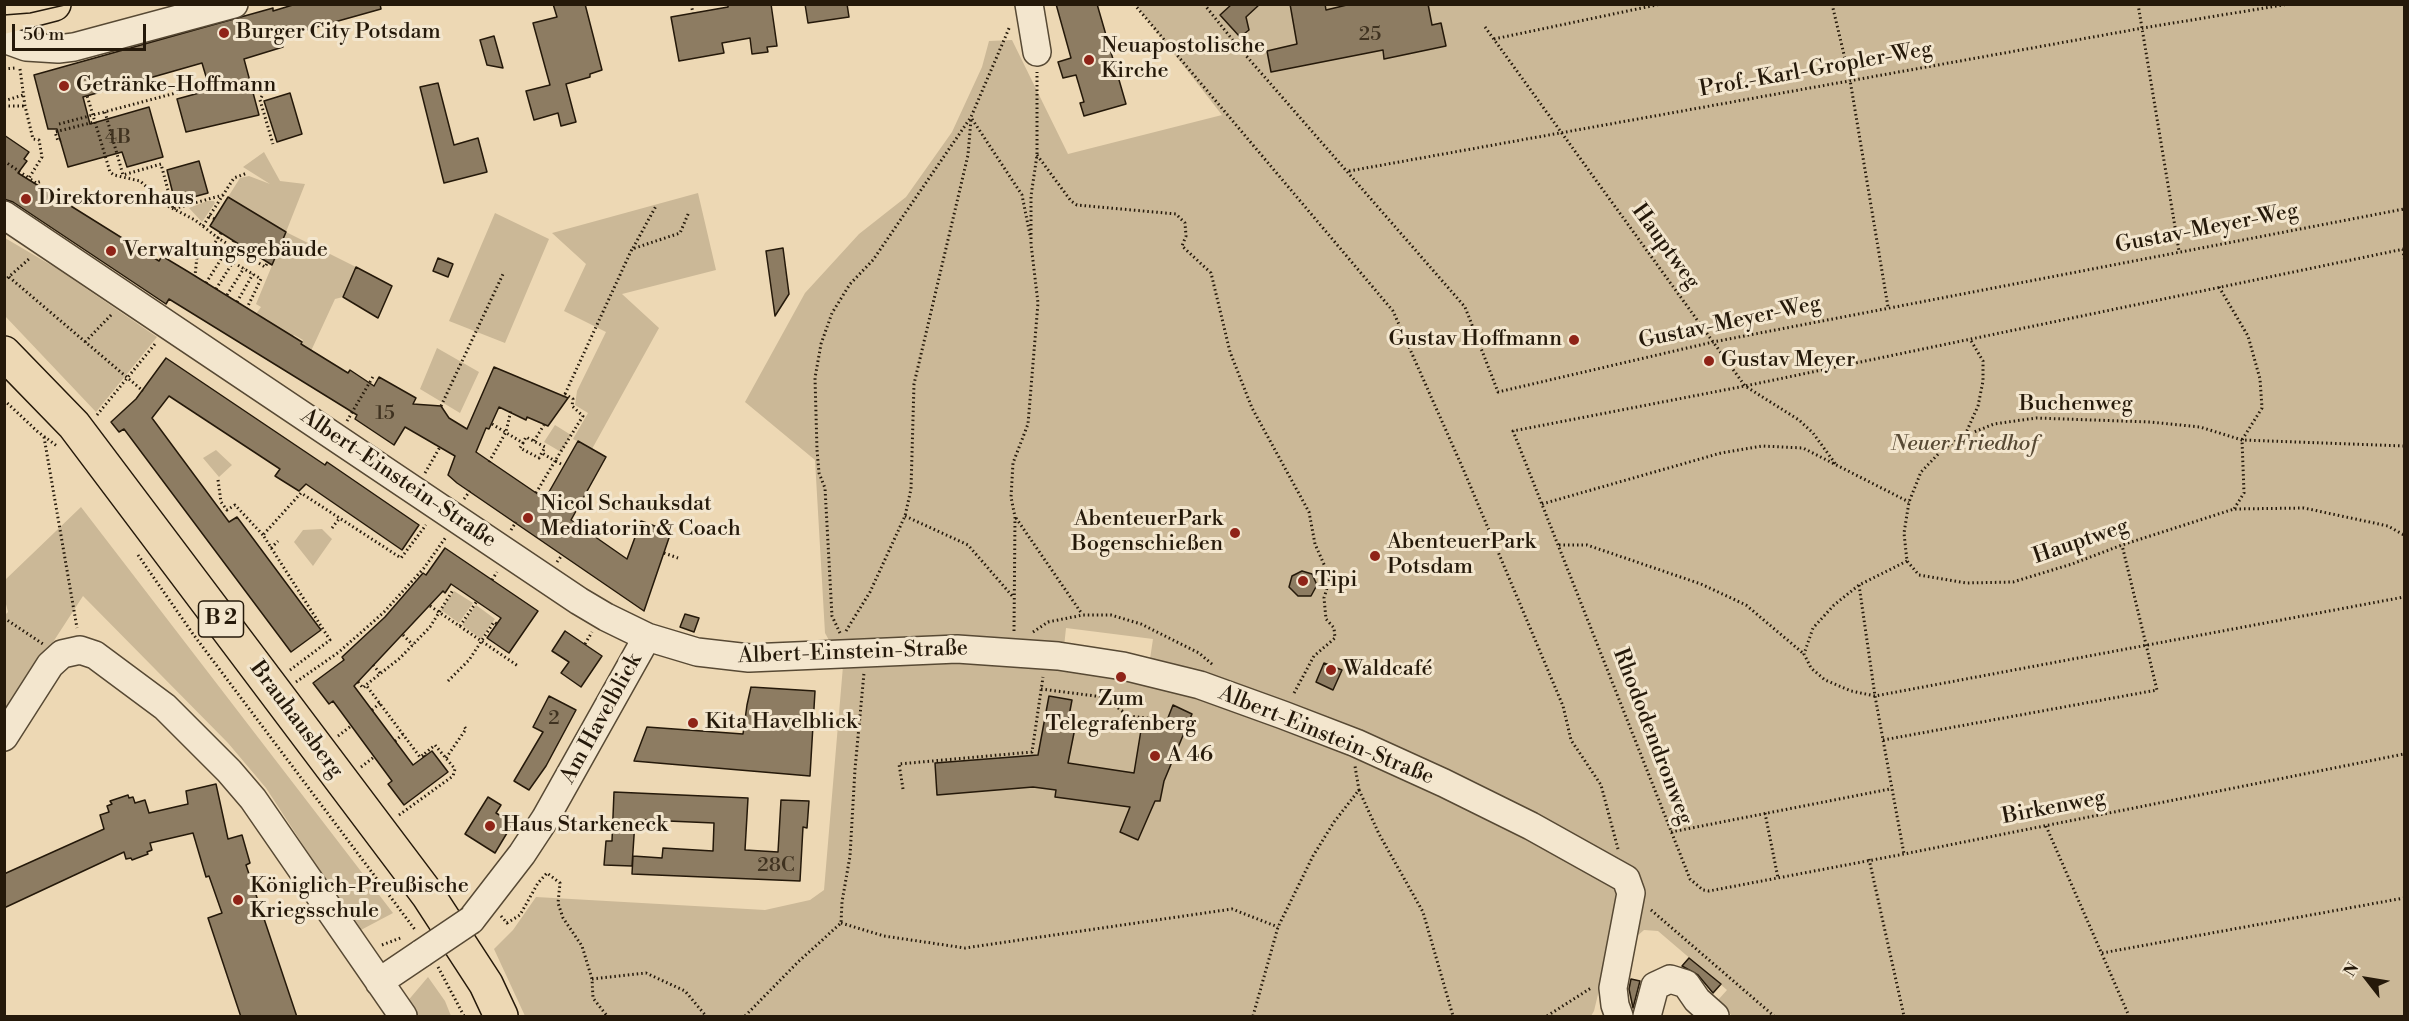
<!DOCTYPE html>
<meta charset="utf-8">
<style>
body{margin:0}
#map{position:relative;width:2409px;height:1021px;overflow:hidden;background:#edd8b4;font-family:"Libre Bodoni",serif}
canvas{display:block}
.frame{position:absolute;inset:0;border:6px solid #25190a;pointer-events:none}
.north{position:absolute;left:2337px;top:949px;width:60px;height:60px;-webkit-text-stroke:4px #f3e6ce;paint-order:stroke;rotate:301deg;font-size:16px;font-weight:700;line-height:24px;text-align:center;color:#25190a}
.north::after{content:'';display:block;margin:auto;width:21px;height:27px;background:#25190a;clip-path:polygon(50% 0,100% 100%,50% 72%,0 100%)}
.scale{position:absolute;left:12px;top:24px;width:134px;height:27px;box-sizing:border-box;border:3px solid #25190a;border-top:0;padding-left:8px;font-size:18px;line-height:21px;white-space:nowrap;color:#25190a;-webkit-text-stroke:4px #f3e6ce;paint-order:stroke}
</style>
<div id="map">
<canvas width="2409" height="1021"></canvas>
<div class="frame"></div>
<div class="north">N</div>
<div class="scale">50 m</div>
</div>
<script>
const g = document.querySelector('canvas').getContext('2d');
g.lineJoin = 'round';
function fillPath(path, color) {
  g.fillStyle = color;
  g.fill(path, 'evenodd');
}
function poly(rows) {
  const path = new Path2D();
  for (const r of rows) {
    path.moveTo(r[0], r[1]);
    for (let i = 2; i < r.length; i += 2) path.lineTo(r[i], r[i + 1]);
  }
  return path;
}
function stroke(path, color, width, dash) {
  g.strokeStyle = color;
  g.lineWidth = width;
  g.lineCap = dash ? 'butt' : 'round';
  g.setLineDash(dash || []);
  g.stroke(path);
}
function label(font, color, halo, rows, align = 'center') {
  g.font = font + ' "Libre Bodoni",serif';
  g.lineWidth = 6;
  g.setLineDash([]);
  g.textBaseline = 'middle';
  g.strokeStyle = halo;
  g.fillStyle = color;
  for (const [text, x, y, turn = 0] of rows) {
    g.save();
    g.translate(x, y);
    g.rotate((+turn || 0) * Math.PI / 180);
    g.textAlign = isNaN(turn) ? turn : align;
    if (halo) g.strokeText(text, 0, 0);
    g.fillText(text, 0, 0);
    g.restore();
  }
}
fillPath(poly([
 [1136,5,2404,5,2404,1016,1732,1016,1718,1000,1727,990,1658,931,1644,930,1636,937,1600,986,1594,1011,1591,1016,525,1016,494,949,513,930,536,897,765,910,810,900,824,890,843,666,825,633,815,460,745,402,805,293,859,234,906,197,952,132,982,67,989,41,1012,40,1068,154,1222,115],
 [1066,628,1153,639,1150,659,1064,647],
 [264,152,280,181,305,184,286,232,356,267,343,297,335,299,311,351,301,344,303,340,294,335,292,337,256,314,261,307,256,304,286,232,228,197,240,178,249,176,270,184,243,167],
 [698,193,716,270,622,294,659,328,592,449,573,439,588,413,575,405,577,391,606,332,564,311,586,264,552,233],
 [207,201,214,201,215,203,202,222,189,208],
 [495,213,549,239,505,343,449,321],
 [5,238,56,268,157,337,96,412,5,316],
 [437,348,479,372,460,413,420,389],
 [555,425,571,435,561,452,544,442],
 [216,450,232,465,219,477,203,458],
 [81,507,393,913,359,931,266,788,228,743,83,596,5,716,4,616,8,612,5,600,5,580],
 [322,529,332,539,313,566,294,542,303,530],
 [454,591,473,603,459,623,441,610],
 [476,605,495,619,481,639,462,625],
 [428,977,445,1001,451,1016,395,1016]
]), '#cbb897');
const building = poly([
 [296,4,380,4,381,9,281,37,283,47,244,59,259,115,186,132,177,99,210,90,202,63,83,97,90,124,149,107,163,157,127,167,122,152,68,167,57,129,48,129,34,75,273,8,273,11,296,4],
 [553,4,585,4,602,70,590,74,590,77,566,84,576,122,561,126,558,113,534,120,526,91,550,85,533,23,557,17,553,4],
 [728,4,771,4,777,46,767,47,768,52,752,54,750,38,722,43,724,53,679,61,671,17,728,7,728,4],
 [805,4,847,4,849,17,808,23,805,4],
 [1056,4,1097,4,1126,104,1084,116,1080,103,1084,102,1076,75,1063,78,1058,62,1071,58,1056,4],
 [1232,4,1260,4,1246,17,1249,30,1240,37,1220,15,1232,4],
 [1290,4,1325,4,1326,10,1351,4,1428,4,1432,25,1441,23,1446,46,1384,59,1383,50,1271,72,1267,51,1297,44,1290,4],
 [494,36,503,68,487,65,480,40,494,36],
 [438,83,454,145,478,138,487,172,444,183,420,87,438,83],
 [290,93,302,134,277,142,264,101,290,93],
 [4,135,29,152,24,159,27,161,18,173,159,261,162,256,187,271,302,342,301,344,348,373,350,370,374,386,379,377,416,398,413,404,441,406,449,418,467,429,494,367,568,398,548,426,527,417,526,420,499,407,489,429,486,428,476,452,545,499,578,441,606,457,571,520,627,559,641,521,671,532,644,611,457,483,448,475,455,456,405,427,394,445,355,419,357,415,169,299,166,304,13,202,4,199,4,135],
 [199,161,208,193,175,202,167,170,199,161],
 [228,197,286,232,272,265,210,226,228,197],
 [783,248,789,294,775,316,766,251,783,248],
 [438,258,453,264,448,277,433,271,438,258],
 [356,267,392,286,378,318,343,297,356,267],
 [166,358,325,465,327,462,419,525,402,550,306,484,299,491,275,476,280,469,169,396,152,418,229,522,237,517,321,630,291,652,124,429,119,432,111,422,136,399,166,358],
 [445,548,538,611,509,653,487,638,501,618,451,584,445,593,443,591,354,686,413,765,432,751,448,772,404,805,388,784,392,781,333,701,329,704,313,683,344,660,342,657,385,617,423,573,426,575,445,548],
 [1302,571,1312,574,1317,585,1311,596,1298,596,1289,587,1292,576,1302,571],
 [685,614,699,618,694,632,680,627,685,614],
 [565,631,602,656,581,687,561,673,569,662,552,651,565,631],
 [1324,663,1342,670,1333,690,1316,682,1324,663],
 [751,687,815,691,810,776,634,761,647,727,743,734,747,705,751,687],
 [549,696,576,710,546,766,529,790,514,781,543,732,533,727,549,696],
 [1049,696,1072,700,1068,721,1076,723,1068,763,1134,773,1142,724,1164,728,1173,705,1192,714,1164,781,1160,801,1155,801,1138,840,1120,832,1130,807,1055,797,1056,790,1033,787,937,795,935,763,1038,755,1049,696],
 [216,784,228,839,242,835,250,863,246,865,297,1017,241,1017,208,918,222,913,209,876,206,877,193,833,150,843,152,850,147,852,148,854,132,860,131,858,126,859,124,852,4,908,4,874,104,829,100,815,109,812,107,806,112,804,110,801,128,795,129,798,133,797,135,803,145,800,149,813,188,804,186,791,216,784],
 [614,792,748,798,745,850,778,852,781,800,809,801,807,828,803,827,800,881,632,874,633,856,662,858,663,848,713,851,714,823,645,820,645,822,635,821,632,866,604,865,606,841,612,841,614,792],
 [488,797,501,805,496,813,513,823,495,853,465,834,488,797],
 [1689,958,1721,984,1713,993,1698,975,1682,966,1689,958],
 [1631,979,1640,981,1633,1008,1629,989,1631,979]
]);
fillPath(building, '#8d7c62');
stroke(building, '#25190a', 1.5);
const minor = poly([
 [1029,4,1037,52],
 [4,39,26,47,58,49,74,47,234,4],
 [4,215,579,601,606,617,647,637,697,652,749,658,957,649,1058,656,1123,666,1200,685,1283,715,1356,743,1444,783,1531,826,1626,879,1631,893,1613,988,1615,1005,1619,1016],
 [4,737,50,665,62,654,80,650,95,655,165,707,229,771,253,799,403,1016],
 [471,920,522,854,545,819,647,637],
 [379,982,422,953],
 [1647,1016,1655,986,1670,979,1686,984,1697,1000,1715,1016]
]);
const major = poly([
 [4,17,54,4],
 [4,353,74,425,428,895,486,984,501,1016]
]);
stroke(minor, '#574934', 30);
stroke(major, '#25190a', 36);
stroke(poly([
 [691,4,693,13],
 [1134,4,1393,311,1464,471,1563,706,1571,740,1601,785,1618,849],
 [1204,4,1235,43,1465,307,1498,392,1713,342,2404,209],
 [1832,4,1850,80,1888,307],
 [2138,4,2179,251],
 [1485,27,1745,386,1799,420,1813,433,1837,466],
 [1494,39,1661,4],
 [4,69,15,68],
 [20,69,25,106,33,139,39,140,42,157,29,178,36,183,42,181],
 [86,92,110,172,114,175,140,181,168,206,195,220,218,238,211,249,197,256,195,276],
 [262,96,260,100,273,144],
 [4,101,23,95],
 [4,106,25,106],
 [105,112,123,175,161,164,173,209,223,195],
 [972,119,1022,195,1030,235],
 [59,124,206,85],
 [61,140,58,141,55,132,94,122],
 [1037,155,1071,201,1077,205,1176,214,1185,223,1186,236,1182,246,1211,273,1230,352,1252,408,1309,512,1315,544,1330,578,1324,598,1326,619,1334,628,1335,638,1314,656,1293,695],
 [4,161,29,178],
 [1349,171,2143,28,2289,4],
 [209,216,215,219],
 [203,226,234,178,247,173],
 [221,233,218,238,265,267,268,262],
 [231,246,234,240],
 [633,248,656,206],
 [211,249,261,279,247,308],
 [2403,249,2404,258],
 [2404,249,1745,386,1513,431,1690,879,1703,890,1709,891,1904,854,2404,754],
 [9,277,143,391],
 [4,281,29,259],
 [206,283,223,256],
 [2219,287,2248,336,2260,379,2262,408,2242,440,2244,493,2234,509],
 [216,289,233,262],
 [227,295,244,268],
 [237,302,253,274],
 [85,342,113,313],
 [565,394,632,249,680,233,689,212],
 [4,400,38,432,57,446],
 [441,406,504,272],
 [97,415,155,344],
 [347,421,374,375],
 [492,424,523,443,520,448,539,458,545,447,526,437,523,443],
 [1965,435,1978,406,1983,381,1983,361,1970,339],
 [44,437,77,628],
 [534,441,544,425],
 [2404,446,2242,440,2200,427,2150,422,2036,418,1994,424,1964,436,1943,449,1921,472,1909,502,1904,533,1907,561,1919,575,1966,583,2013,582,2072,564,2122,545,2234,509,2304,508,2388,526,2404,535],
 [489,462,506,432,511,410],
 [561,464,555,461,583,416,572,406,573,399,565,394,563,397],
 [425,473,440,447],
 [218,480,221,502,227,510,235,505,263,535],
 [536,493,555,461,542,453],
 [464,499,470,491],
 [1542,504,1721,453,1762,446,1803,448,1909,502],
 [905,516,968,545,1014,598],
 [1016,518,1082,614],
 [332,528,339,519],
 [511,530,516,522],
 [1559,545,1587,545,1701,584,1746,605,1804,654],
 [271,548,278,541],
 [664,553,678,558],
 [138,555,193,634,416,931],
 [1907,561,1859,585,1834,605,1813,628,1804,654,1811,668,1825,680,1851,691,1875,696,2404,597],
 [557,562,562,555],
 [492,580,497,572],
 [1859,585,1875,696,1904,854],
 [430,606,518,666],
 [4,618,43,644],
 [460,626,477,601],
 [846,631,870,592,905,516,911,489,914,384,968,155,971,119],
 [1014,631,1015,517,1011,497,1013,463,1028,424,1038,303,1031,244,1031,196,1037,155,1037,72],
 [1033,632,1048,622,1083,615,1111,615,1141,624,1199,653,1213,665],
 [840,633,832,616,825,488,819,473,817,450,815,378,821,344,832,313,850,284,873,260,971,117,1010,26],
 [403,635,413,645],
 [585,644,592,632],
 [373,665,380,673],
 [290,670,330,640,263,535,301,493,401,558,426,525],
 [448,681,469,660,494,622,497,624],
 [296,682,339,652,384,612,424,568,446,537],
 [358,682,363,688,366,685],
 [1041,689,1103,697,1129,716,1163,720],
 [372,710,380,703],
 [338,736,351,726],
 [1883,740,2157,690,2122,545],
 [395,741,403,734],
 [423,755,420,757,366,685,400,658,430,627,453,590],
 [446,758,466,729,464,726],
 [361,767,374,757],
 [903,789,899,764,1032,752,1043,677],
 [1359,790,1379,834,1423,912,1453,1016],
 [1765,813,1778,878],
 [399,815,453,776,455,769,435,745,423,755,424,757],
 [2046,826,2129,1016],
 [1671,832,1890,789],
 [1869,859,1904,1016],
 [1651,910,1774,1016],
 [501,916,507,923,520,915,538,883,547,873,560,883,558,903,563,918,582,946,592,979,593,998,607,1016],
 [841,923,884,936,965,948,1232,909,1278,927],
 [382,945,403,937],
 [2102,953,2404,898],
 [438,967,464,1016],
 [592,979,646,973,685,991,706,1016],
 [745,1016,798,962,841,923,842,902,850,856,855,769,864,673],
 [1253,1016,1278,927,1313,856,1334,822,1359,790,1355,766],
 [1547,1016,1591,988]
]), '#25190a', 3, [1.5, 3]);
stroke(minor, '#f3e6ce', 27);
stroke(major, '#edd8b4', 33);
stroke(poly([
 [11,4,26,4],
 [4,15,30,13,69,4]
]), '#25190a', 1.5);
const minorBridge = poly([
 [422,953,471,920]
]);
stroke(minorBridge, '#574934', 30, []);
stroke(minorBridge, '#f3e6ce', 27);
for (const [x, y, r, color] of [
 [224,33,6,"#8f2418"],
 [1089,60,6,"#8f2418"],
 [64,86,6,"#8f2418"],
 [26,199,6,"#8f2418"],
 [111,251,6,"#8f2418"],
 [1574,340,6,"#8f2418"],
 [1709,361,6,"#8f2418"],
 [528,518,6,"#8f2418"],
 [1235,533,6,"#8f2418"],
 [1375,556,6,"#8f2418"],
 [1303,581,6,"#8f2418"],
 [1331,670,6,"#8f2418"],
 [1121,677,6,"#8f2418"],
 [693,723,6,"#8f2418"],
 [1155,756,6,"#8f2418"],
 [490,826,6,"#8f2418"],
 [238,900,6,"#8f2418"]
]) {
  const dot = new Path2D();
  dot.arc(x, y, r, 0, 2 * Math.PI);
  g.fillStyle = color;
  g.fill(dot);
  stroke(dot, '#f3e6ce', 2);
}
label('20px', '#3f3220', null, [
 ["25",1370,35],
 ["4B",118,138],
 ["15",385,414],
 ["2",554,719],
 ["28C",776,866]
]);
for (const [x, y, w] of [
 [221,619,45]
]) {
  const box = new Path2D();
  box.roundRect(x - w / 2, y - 18, w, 36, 4.5);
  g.fillStyle = '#f3e6ce';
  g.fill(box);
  stroke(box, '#25190a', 1.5);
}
label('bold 21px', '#25190a', null, [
 ["B 2",221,619]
]);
label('22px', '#25190a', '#f3e6ce', [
 ["Burger City Potsdam",236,33],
 ["Neuapostolische",1101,47],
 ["Kirche",1101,72],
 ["Getränke-Hoffmann",76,86],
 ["Direktorenhaus",38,199],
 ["Verwaltungsgebäude",123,251],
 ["Gustav Hoffmann",1562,340,"right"],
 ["Gustav Meyer",1721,361],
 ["Nicol Schauksdat",540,505],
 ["Mediatorin & Coach",540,530],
 ["AbenteuerPark",1223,520,"right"],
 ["Bogenschießen",1223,545,"right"],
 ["AbenteuerPark",1387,543],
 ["Potsdam",1387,568],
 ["Tipi",1315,581],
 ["Waldcafé",1343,670],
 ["Zum",1121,700,"center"],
 ["Telegrafenberg",1121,725,"center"],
 ["Kita Havelblick",705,723],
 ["A 46",1167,756],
 ["Haus Starkeneck",502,826],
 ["Königlich-Preußische",250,887],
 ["Kriegsschule",250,912]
], 'left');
label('22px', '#25190a', '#f3e6ce', [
 ["Prof.-Karl-Gropler-Weg",1816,70,-10],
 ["Gustav-Meyer-Weg",2207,229,-11],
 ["Hauptweg",1665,247,54],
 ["Gustav-Meyer-Weg",1730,323,-12],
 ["Buchenweg",2076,405],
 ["Albert-Einstein-Straße",398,479,34],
 ["Hauptweg",2081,542,-19],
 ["Albert-Einstein-Straße",853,653,-2],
 ["Am Havelblick",602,719,-61],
 ["Brauhausberg",296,720,53],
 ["Albert-Einstein-Straße",1326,736,22],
 ["Rhododendronweg",1652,737,69],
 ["Birkenweg",2054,808,-11]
]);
label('italic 22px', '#574934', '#f3e6ce', [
 ["Neuer Friedhof",1964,445]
]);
</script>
